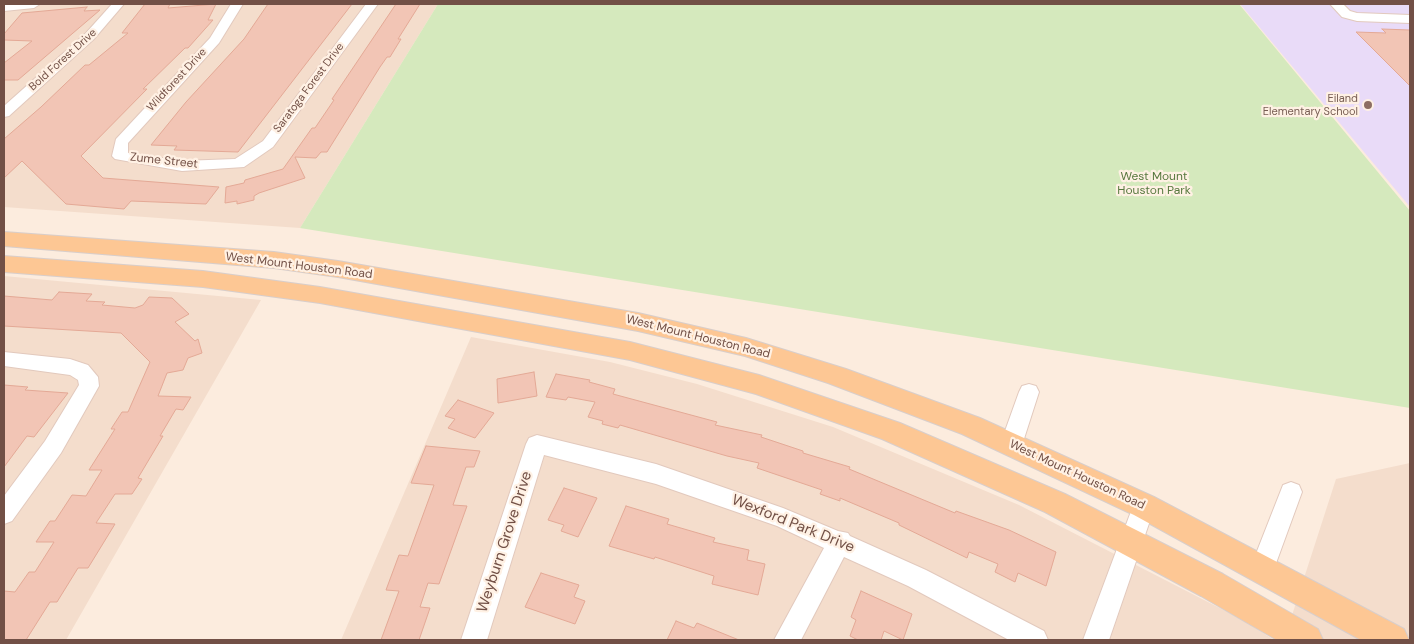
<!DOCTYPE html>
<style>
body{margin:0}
#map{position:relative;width:1414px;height:644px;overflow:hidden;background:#fcecde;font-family:"DM Sans",sans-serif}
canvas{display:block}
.frame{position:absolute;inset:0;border:5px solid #725046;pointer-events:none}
</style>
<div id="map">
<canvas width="1414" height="644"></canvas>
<div class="frame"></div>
</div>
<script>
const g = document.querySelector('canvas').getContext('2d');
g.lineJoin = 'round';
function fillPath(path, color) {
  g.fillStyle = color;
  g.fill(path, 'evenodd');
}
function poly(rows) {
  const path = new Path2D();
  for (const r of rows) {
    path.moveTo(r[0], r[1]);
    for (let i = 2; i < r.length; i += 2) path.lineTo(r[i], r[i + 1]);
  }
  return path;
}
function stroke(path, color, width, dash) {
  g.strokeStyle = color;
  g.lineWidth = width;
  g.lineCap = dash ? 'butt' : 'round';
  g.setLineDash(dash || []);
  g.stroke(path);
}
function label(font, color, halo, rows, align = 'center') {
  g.font = font + ' "DM Sans",sans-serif';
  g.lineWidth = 4.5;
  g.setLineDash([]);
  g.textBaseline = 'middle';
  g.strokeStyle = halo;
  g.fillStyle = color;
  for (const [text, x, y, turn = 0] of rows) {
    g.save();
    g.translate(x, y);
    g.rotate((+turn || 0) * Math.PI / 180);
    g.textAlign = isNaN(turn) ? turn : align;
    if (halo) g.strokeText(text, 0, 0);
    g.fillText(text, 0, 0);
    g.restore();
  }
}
fillPath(poly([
 [4,4,438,4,300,228,4,207],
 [4,276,261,300,66,640,4,640],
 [471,337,610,362,697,384,833,427,1019,505,1243,620,1274,640,341,640],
 [1410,463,1410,640,1284,640,1336,479]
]), '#f4ddcc');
fillPath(poly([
 [1240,4,1410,4,1410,207]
]), '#e9dbf8');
fillPath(poly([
 [438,4,1239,4,1410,211,1410,408,300,228]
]), '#d5e9bd');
const building = poly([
 [145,4,170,4,168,8,216,4,208,20,213,20,188,48,185,48,143,89,147,89,81,156,103,178,219,187,206,204,131,201,124,209,66,204,22,161,4,178,4,139,41,107,85,65,89,65,128,33,122,33,145,4],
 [268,4,352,4,238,152,174,150,177,146,151,145,186,102,244,39,268,4],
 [396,4,420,4,398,39,401,39,390,57,387,57,380,67,327,152,321,152,316,158,295,157,305,178,259,193,254,196,254,200,237,204,237,201,225,203,226,187,244,183,245,180,283,169,312,128,315,128,334,100,332,99,396,4],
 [87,7,84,11,100,10,18,80,4,80,4,63,32,41,4,40,4,34,22,13,87,7],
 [1382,29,1410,30,1410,86,1356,32,1386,33,1382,29],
 [59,292,92,294,86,301,105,302,102,305,135,308,143,305,149,297,172,298,189,314,175,322,195,341,198,339,202,353,188,358,183,370,167,373,158,396,191,397,183,410,176,409,160,436,163,436,138,478,142,479,132,494,115,494,96,523,115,524,88,568,78,568,57,602,50,602,26,640,4,640,4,591,15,592,29,572,35,572,54,542,36,542,50,521,55,521,72,495,86,496,102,470,89,470,115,429,111,429,122,412,128,412,150,362,121,333,4,326,4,296,52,300,59,292],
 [534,372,537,396,498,403,497,379,534,372],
 [556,374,590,380,589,382,615,389,613,394,717,422,715,425,762,435,761,437,803,451,803,453,850,467,849,469,955,513,956,511,1009,530,1056,552,1046,586,1018,573,1015,582,995,572,998,564,969,552,967,558,899,525,899,523,840,498,840,501,820,494,822,490,757,468,759,463,727,456,620,425,618,428,602,424,603,421,588,417,595,402,568,397,566,400,546,397,556,374],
 [4,385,28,387,25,390,68,393,34,437,27,436,4,467,4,385],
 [458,400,494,413,475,438,448,428,455,419,445,416,458,400],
 [426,446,480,451,474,467,466,467,453,505,467,506,439,584,428,583,420,607,430,608,419,640,381,640,399,591,386,590,399,555,408,556,434,485,411,483,426,446],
 [564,488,597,498,578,537,561,531,564,525,548,520,564,488],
 [626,506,669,519,667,524,715,538,713,542,749,550,747,560,765,564,758,595,712,584,714,576,655,557,654,559,609,546,626,506],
 [541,573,579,585,574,597,585,601,575,624,525,607,541,573],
 [861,591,912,614,903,640,884,631,881,640,858,640,850,636,856,620,851,617,861,591],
 [676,621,694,628,697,623,739,640,667,640,676,621]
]);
fillPath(building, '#f2c5b5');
stroke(building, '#e4a996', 1);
const minor = poly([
 [4,4,40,4,34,8,4,11,4,4],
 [112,4,124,4,94,39,9,116,4,117,4,106,86,33,112,4],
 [231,4,243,4,219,43,128,143,128,153,182,161,235,159,263,141,366,4,378,4,273,147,244,167,182,171,115,159,112,156,116,139,210,38,231,4],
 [1330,4,1343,4,1350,11,1357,13,1410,15,1410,23,1357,21,1342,17,1330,4],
 [4,352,70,359,88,365,98,377,99,386,61,453,12,521,4,524,4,496,45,441,79,385,78,380,70,375,4,366,4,352],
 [1029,384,1036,386,1039,392,1022,445,1019,451,1011,454,1003,451,1000,445,1019,392,1022,386,1029,384],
 [537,435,656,464,783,508,838,531,848,533,850,536,926,570,1044,631,1048,640,1009,640,908,586,844,557,801,640,774,640,824,548,777,526,656,484,544,455,487,640,461,640,526,444,529,438,537,435],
 [1291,482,1299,485,1302,492,1271,577,1262,580,1253,577,1250,569,1283,485,1291,482],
 [1144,496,1152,499,1155,506,1109,640,1083,640,1133,506,1136,499,1144,496]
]);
const major = poly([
 [4,232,274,252,338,261,638,313,746,338,846,369,980,418,1154,497,1404,629,1409,640,1361,640,1134,515,962,434,828,383,745,356,638,331,338,277,274,268,4,246,4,232],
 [4,256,203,271,320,287,630,342,759,375,900,423,1065,494,1223,574,1318,629,1323,640,1277,640,1201,596,1045,512,882,439,756,394,630,360,320,303,203,287,4,272,4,256]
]);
stroke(minor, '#e2c9bd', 2);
stroke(major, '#d8cecb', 2);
fillPath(minor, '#fff');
fillPath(major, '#fdc794');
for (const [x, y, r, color] of [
 [1368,105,5,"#8d6e63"]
]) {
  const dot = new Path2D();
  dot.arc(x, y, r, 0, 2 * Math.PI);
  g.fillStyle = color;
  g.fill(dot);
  stroke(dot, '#fff1e4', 2);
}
label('11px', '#725046', '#fff1e4', [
 ["Bold Forest Drive",63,60,-42],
 ["Wildforest Drive",177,80,-47],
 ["Saratoga Forest Drive",309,88,-53]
]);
label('11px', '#785e54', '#fff1e4', [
 ["Eiland",1358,99],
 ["Elementary School",1358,112]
], 'right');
label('12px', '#725046', '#fff1e4', [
 ["Zume Street",164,161,6],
 ["West Mount Houston Road",299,266,7],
 ["West Mount Houston Road",698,337,14],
 ["West Mount Houston Road",1077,475,25]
]);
label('12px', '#57783e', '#fff1e4', [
 ["West Mount",1154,177],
 ["Houston Park",1154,191]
]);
label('15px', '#725046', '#fff1e4', [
 ["Wexford Park Drive",793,524,22],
 ["Weyburn Grove Drive",505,542,-72]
]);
</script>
